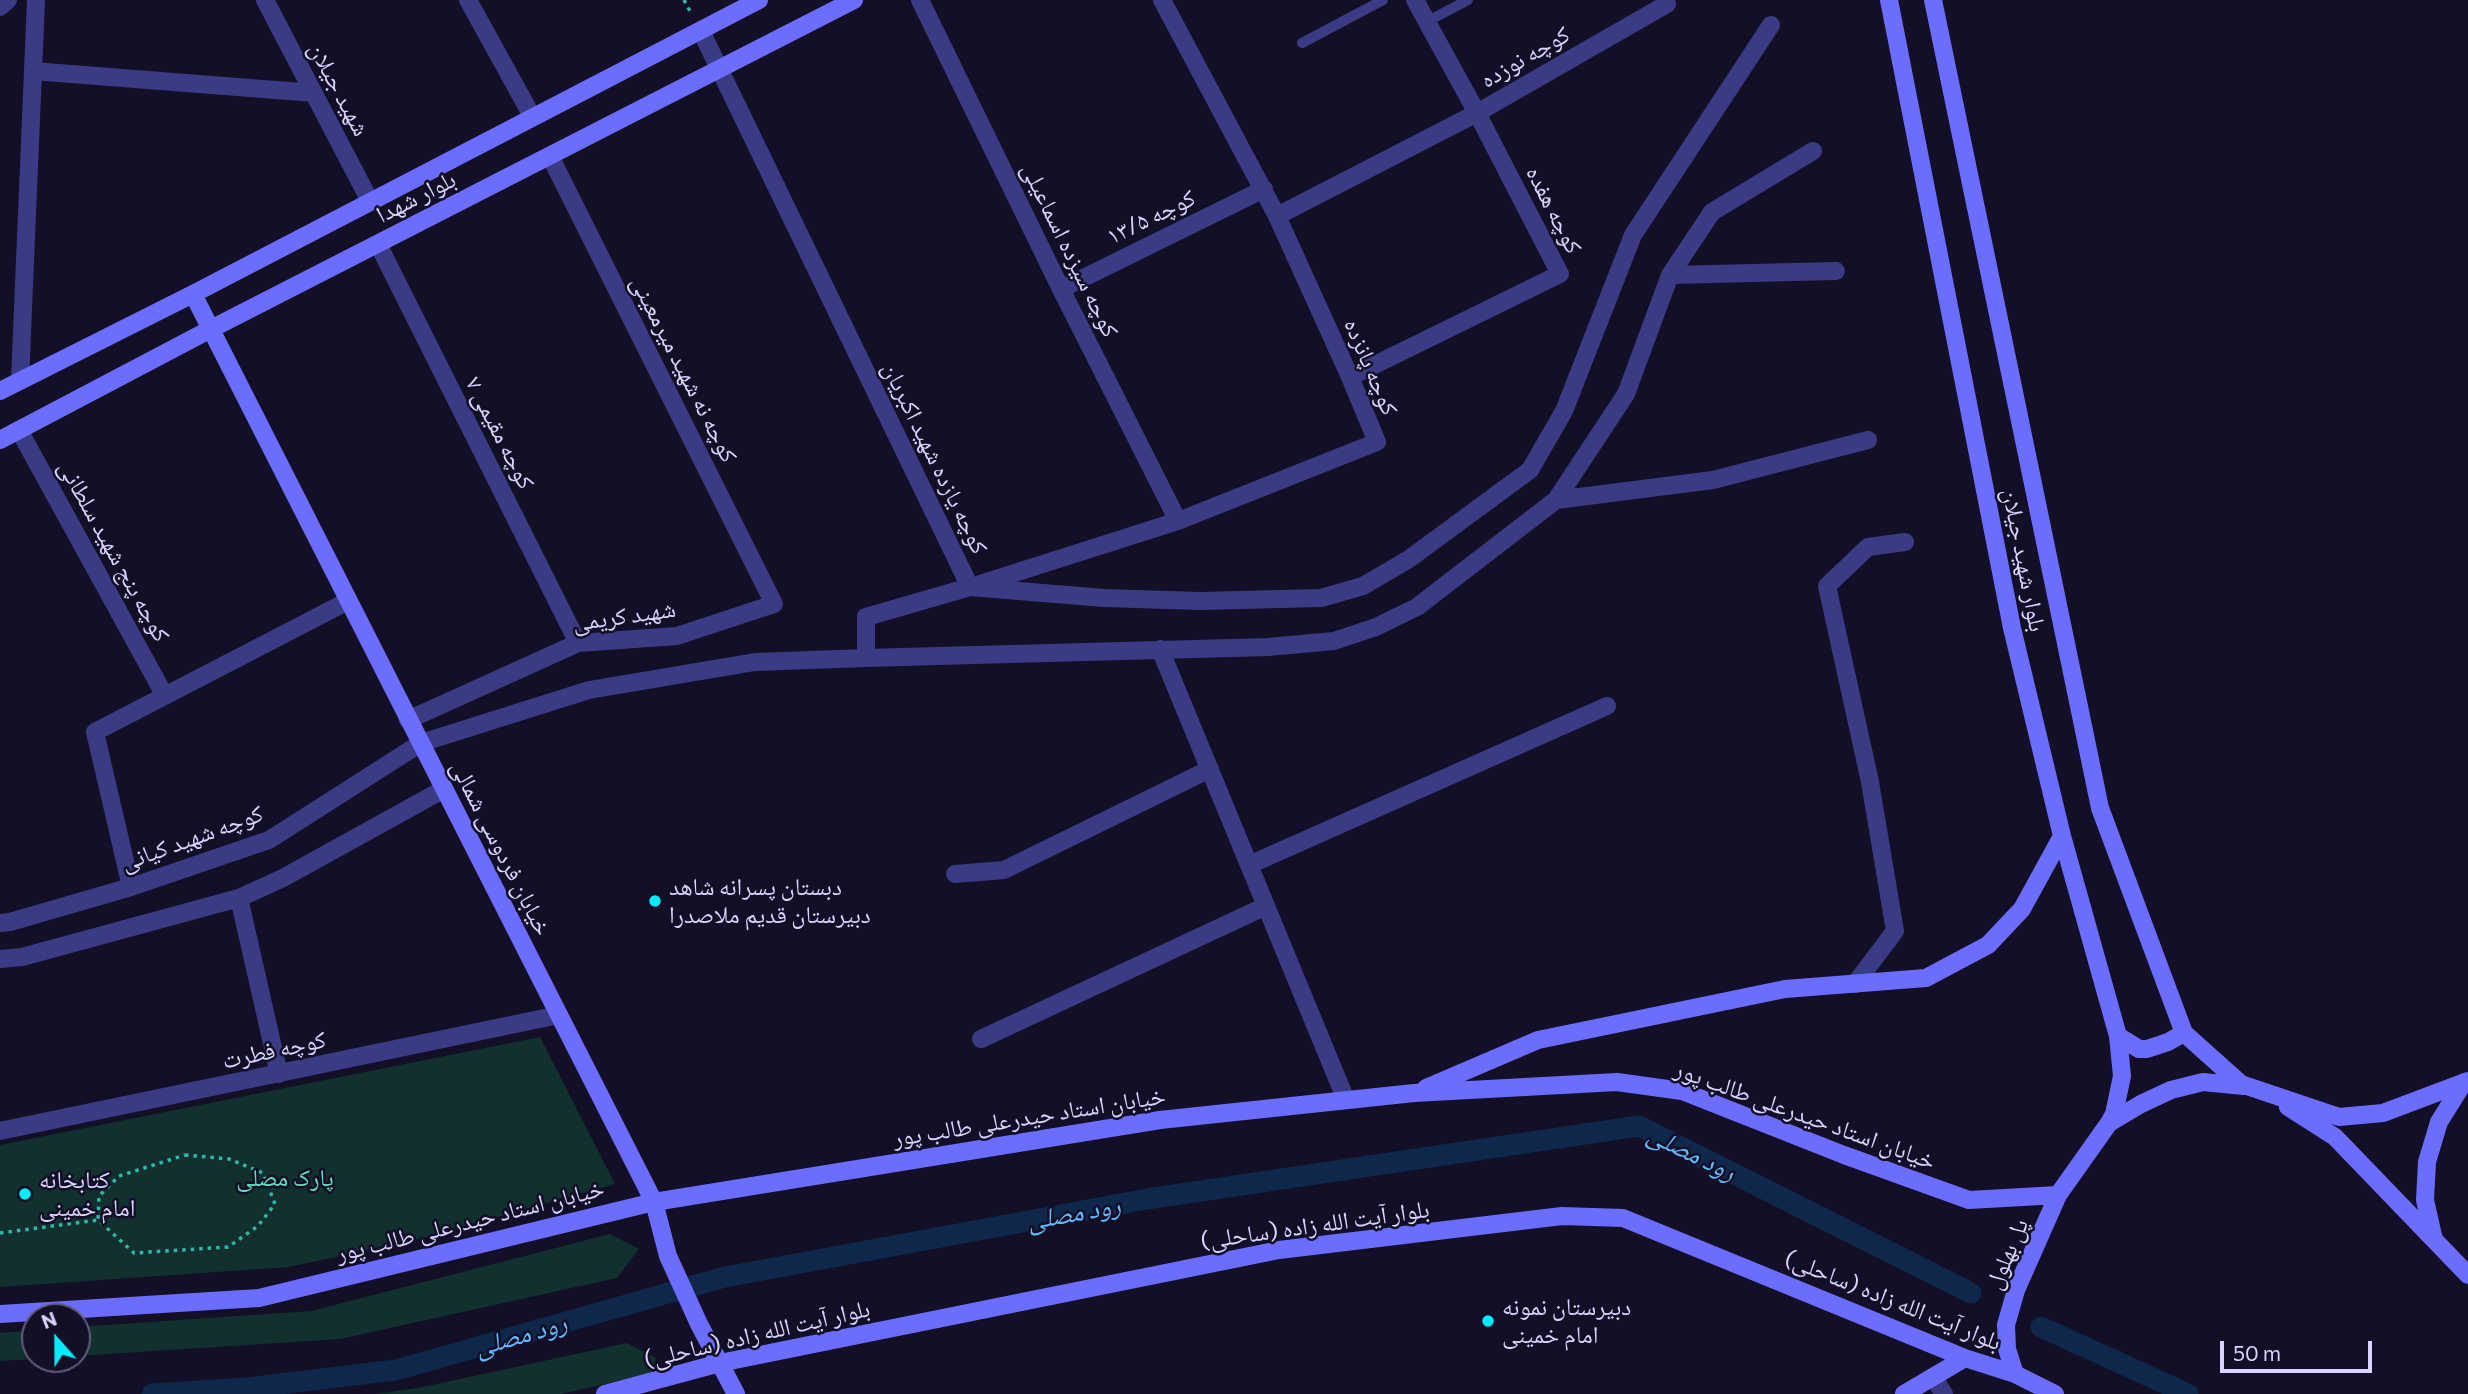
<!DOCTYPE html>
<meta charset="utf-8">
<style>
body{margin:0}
#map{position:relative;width:2468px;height:1394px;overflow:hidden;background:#120f26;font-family:Commissioner,sans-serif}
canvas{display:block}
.north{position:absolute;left:21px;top:1303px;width:70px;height:70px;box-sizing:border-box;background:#120f26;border:2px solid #615e7d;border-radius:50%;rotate:339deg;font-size:19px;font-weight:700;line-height:28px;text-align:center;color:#d8d4ff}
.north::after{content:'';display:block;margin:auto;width:24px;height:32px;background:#02ecfd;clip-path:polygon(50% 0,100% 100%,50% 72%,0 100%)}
.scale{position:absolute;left:2220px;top:1341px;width:152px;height:32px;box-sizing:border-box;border:4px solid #d8d4ff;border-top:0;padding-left:9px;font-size:21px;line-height:24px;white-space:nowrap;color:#d8d4ff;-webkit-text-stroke:5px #120f26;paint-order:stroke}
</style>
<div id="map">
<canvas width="2468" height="1394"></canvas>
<div class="north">N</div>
<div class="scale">50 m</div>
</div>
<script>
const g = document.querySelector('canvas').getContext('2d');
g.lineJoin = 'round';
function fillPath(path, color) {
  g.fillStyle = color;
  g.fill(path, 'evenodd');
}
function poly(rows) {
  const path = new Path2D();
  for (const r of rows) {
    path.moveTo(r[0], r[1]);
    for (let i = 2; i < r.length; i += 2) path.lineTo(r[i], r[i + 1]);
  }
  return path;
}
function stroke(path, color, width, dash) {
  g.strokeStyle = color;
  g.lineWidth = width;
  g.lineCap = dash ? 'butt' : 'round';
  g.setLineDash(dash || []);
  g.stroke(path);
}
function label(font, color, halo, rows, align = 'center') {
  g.font = font + ' Commissioner,"Noto Naskh Arabic",sans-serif';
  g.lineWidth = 5;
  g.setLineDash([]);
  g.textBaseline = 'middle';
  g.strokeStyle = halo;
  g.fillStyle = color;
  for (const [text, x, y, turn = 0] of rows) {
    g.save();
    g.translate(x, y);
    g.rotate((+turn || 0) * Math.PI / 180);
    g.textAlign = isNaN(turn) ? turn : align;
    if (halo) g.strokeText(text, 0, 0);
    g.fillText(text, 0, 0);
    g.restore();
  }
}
fillPath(poly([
 [540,1037,615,1184,423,1238,289,1267,0,1287,0,1145],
 [610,1234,639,1249,617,1278,340,1339,77,1356,77,1327,311,1311],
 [35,1330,35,1359,0,1361,0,1333],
 [627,1343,656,1358,653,1373,561,1394,375,1394,418,1388]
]), '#12302e');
stroke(poly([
 [2041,1327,2188,1394],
 [152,1394,247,1388,396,1370,725,1277,1147,1199,1639,1126,1971,1293]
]), '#0e274b', 21);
stroke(poly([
 [684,0,691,13],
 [185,1155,229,1159,263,1173,275,1204,258,1226,228,1247,134,1253,98,1220,99,1196,119,1176,185,1155],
 [0,1233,98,1220]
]), '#30b7ab', 3.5, [3.5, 5]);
stroke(poly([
 [1426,22,1468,0],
 [1302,43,1383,0]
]), '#3b3b85', 10);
stroke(poly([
 [265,0,370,201],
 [468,0,532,116],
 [920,0,1061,289,1178,521],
 [0,7,8,0],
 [33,71,314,93],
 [1277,216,1477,113,1667,4,1665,0],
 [378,244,578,643],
 [1670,275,1836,271],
 [1061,289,1264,189],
 [1350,377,1560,274,1477,113,1415,0],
 [20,380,36,0],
 [19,430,165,696],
 [1556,500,1713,480,1868,440],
 [980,584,1178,521,1377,442,1350,377,1277,216,1162,0],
 [970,587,1104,598,1200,601,1321,598,1363,586,1409,559,1530,470,1564,411,1633,235,1771,25],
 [1160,649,1346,1100],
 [866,658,1268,647,1334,641,1376,627,1417,607,1556,500,1626,394,1670,275,1712,212,1813,151],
 [408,720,578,643,677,636,774,604,550,156],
 [1249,865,1607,706],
 [955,874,1004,870,1210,769],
 [131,887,95,732,348,601],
 [239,898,279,1074],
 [0,923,10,922,131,887,269,840,421,743,589,690,755,662,866,658,866,617,970,587,701,31],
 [0,959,22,957,239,898,283,878,444,789],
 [1855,984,1895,931,1870,782,1827,586,1868,547,1905,542],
 [981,1039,1266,906],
 [0,1131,559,1015],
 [1933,1377,1944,1394]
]), '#3b3b85', 18);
stroke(poly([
 [1889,0,2012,628,2062,836,2118,1036,2122,1076,2114,1114,2109,1123],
 [1933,0,2100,808,2184,1033,2241,1084,2339,1117,2383,1113,2468,1081],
 [193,294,654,1202,668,1256,699,1324,736,1394],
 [0,391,193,294,759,0],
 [0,440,209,330,854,0],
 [2118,1036,2139,1049,2147,1049,2168,1042,2184,1033],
 [1426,1088,1538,1040,1785,989,1926,978,1988,945,2022,909,2062,836],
 [2288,1107,2335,1137,2468,1275],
 [2434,1240,2425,1200,2427,1162,2439,1122,2464,1082],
 [0,1314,259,1298,654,1202,1160,1120,1414,1093,1617,1082,1682,1091,1844,1155,1969,1200,2058,1195],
 [2015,1374,2007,1349,2006,1325,2016,1290,2058,1195,2109,1123,2141,1104,2171,1090,2203,1082,2244,1086],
 [605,1394,720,1363,1279,1250,1562,1216,1623,1218,1965,1358,2015,1374,2055,1394],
 [1904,1394,1965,1358]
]), '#6c6dfe', 18);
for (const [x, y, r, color] of [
 [655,901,7,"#02ecfd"],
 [25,1194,7,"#02ecfd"],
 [1488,1321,7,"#02ecfd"]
]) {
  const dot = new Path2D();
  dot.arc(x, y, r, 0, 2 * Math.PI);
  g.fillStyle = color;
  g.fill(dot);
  stroke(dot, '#120f26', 2.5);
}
label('24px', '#d8d4ff', '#120f26', [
 ["کوچه نوزده",1525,57,-30],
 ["شهید جیلان",339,89,62],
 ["بلوار شهدا",416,197,-27],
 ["کوچه هفده",1554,210,63],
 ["کوچه ۱۳/۵",1151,217,-26],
 ["کوچه سیزده اسماعیلی",1070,250,64],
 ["کوچه پانزده",1371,367,67],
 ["کوچه نه شهید میرمعینی",684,369,63],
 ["کوچه مقیمی ۷",500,433,63],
 ["کوچه یازده شهید اکبریان",935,458,64],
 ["کوچه پنج شهید سلطانی",114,551,61],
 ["بلوار شهید جیلان",2024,560,79],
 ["شهید کریمی",624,616,-8],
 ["کوچه شهید کیانی",192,838,-20],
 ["خیابان فردوسی شمالی",501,848,63],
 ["کوچه فطرت",274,1050,-12],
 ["خیابان استاد حیدرعلی طالب پور",1805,1115,20],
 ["خیابان استاد حیدرعلی طالب پور",1029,1117,-9],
 ["خیابان استاد حیدرعلی طالب پور",470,1221,-14],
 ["بلوار آیت الله زاده (ساحلی)",1315,1225,-8],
 ["پل بهلول",2007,1254,-67],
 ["بلوار آیت الله زاده (ساحلی)",1893,1300,22],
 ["بلوار آیت الله زاده (ساحلی)",757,1334,-13]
]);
label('24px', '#d8d4ff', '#120f26', [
 ["دبستان پسرانه شاهد",669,887],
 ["دبیرستان قدیم ملاصدرا",669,915],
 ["کتابخانه",39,1180],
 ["امام خمینی",39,1208],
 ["دبیرستان نمونه",1502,1307],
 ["امام خمینی",1502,1335]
], 'left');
label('24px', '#60dfbb', '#120f26', [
 ["پارک مصلی",285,1178]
]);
label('italic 26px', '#63bbfe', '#120f26', [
 ["رود مصلی",1692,1153,26],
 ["رود مصلی",1074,1213,-10],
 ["رود مصلی",521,1335,-16]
]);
</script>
